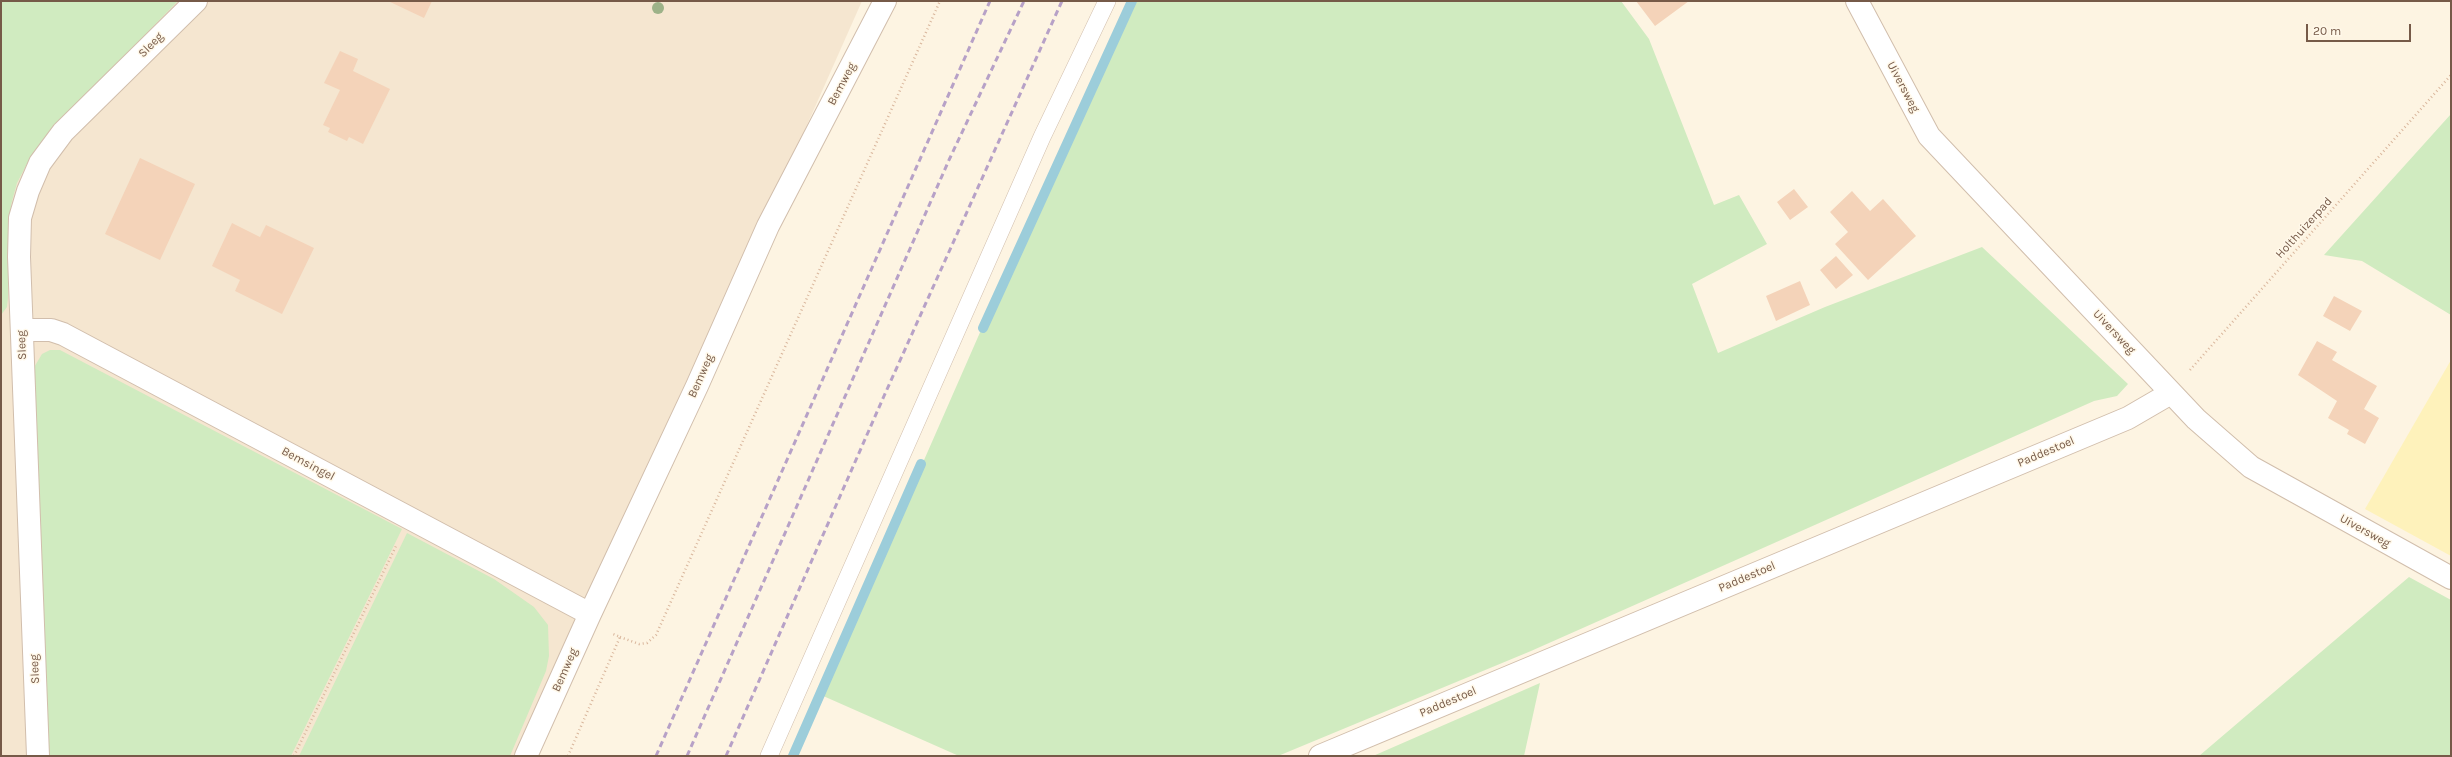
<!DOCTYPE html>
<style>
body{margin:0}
#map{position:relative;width:2452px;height:757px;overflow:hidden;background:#fdf4e2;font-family:Karla,sans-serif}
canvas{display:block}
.frame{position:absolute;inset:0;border:2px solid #765a48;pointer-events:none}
.scale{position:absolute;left:2306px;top:24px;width:105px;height:18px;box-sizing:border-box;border:2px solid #765a48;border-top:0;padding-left:5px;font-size:12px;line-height:14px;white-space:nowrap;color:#765a48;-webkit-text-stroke:3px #fff8e9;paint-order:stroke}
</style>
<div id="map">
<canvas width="2452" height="757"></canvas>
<div class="frame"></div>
<div class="scale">20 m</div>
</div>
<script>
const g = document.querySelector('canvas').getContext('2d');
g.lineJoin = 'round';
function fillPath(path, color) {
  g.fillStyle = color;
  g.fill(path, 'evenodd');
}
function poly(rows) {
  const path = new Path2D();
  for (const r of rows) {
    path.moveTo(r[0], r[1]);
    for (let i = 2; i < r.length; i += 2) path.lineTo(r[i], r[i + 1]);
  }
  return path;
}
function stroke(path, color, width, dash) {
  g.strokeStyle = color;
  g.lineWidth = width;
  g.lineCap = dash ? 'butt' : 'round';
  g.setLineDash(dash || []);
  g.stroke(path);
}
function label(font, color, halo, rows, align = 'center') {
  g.font = font + ' Karla,sans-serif';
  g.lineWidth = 3;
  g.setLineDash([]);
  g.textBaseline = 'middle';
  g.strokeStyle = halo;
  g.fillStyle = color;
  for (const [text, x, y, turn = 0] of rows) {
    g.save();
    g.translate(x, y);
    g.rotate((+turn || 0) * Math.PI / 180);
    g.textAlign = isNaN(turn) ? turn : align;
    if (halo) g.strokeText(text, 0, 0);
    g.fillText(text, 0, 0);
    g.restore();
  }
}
fillPath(poly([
 [1,1,862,1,527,756,1,756]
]), '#f5e6d0');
fillPath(poly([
 [1,1,178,1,79,102,29,160,17,183,11,205,9,234,8,298,7,307,1,315],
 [1133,1,1621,1,1649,39,1714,205,1739,195,1767,244,1692,284,1718,353,1825,307,1982,247,2128,384,2117,396,2094,401,1531,651,1278,756,959,756,821,695,985,321,1095,78],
 [2451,114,2451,315,2362,261,2324,255],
 [50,350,60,350,402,529,291,756,47,756,33,369,42,354],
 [407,533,494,579,534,607,548,625,549,656,546,671,510,756,299,756],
 [2409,577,2451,600,2451,756,2199,756],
 [1540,683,1524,756,1373,756]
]), '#d0ebc0');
fillPath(poly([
 [2451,360,2451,556,2365,509]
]), '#fef2bb');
stroke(poly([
 [983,328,1132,1],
 [793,756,921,464]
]), '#9ccdda', 10);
fillPath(poly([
 [388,1,432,1,424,18],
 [1636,1,1689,1,1655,26],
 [340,51,358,59,353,71,390,89,363,144,349,137,347,141,328,132,330,128,323,125,340,90,324,83],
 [140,158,195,184,160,260,105,234],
 [1794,189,1808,207,1790,220,1777,202],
 [1852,191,1870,211,1883,199,1916,236,1868,280,1835,244,1848,232,1830,212],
 [232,223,260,237,266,225,314,248,282,314,235,291,240,280,212,266],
 [1836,256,1853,275,1836,289,1820,270],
 [1800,281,1810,305,1776,321,1766,296],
 [2334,296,2362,311,2350,331,2323,316],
 [2317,341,2337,352,2332,360,2377,386,2364,409,2379,418,2365,444,2347,434,2349,430,2328,418,2337,401,2298,375]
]), '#f4d3b9');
const lane = poly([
 [769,756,1042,137,1107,1]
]);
const street = poly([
 [1857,1,1929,136,2196,419,2251,467,2451,578],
 [22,330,51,330,63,334,590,614],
 [38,756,19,257,20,218,28,191,40,163,63,132,196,1],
 [526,756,590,614,697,386,768,226,885,1],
 [1320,756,2128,418,2171,393]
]);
stroke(lane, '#d1beac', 18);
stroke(street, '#d1beac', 24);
stroke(poly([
 [2190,370,2451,75],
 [620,637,639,644,647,643,656,635,940,1],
 [294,756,397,544],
 [568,756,620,637,613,634]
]), '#d9b69c', 2.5, [1, 3]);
stroke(lane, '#fff', 17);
stroke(street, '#fff', 22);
stroke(poly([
 [656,756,990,1],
 [687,756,949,160,1024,1],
 [726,756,884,396,1062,1]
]), '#b7a1c7', 3, [6, 4]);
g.fillStyle = '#9db288';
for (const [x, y] of [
 [658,8]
]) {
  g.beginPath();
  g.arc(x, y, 6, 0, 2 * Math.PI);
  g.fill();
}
label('12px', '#765a48', '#fff8e9', [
 ["Sleeg",151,45,-45],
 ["Bemweg",842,84,-62],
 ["Uiversweg",1903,87,62],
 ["Holthuizerpad",2304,228,-48],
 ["Uiversweg",2114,332,47],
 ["Sleeg",22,345,-92],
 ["Bemweg",701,376,-66],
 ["Paddestoel",2046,452,-23],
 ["Bemsingel",308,464,28],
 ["Uiversweg",2365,531,29],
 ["Paddestoel",1747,577,-23],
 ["Sleeg",35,669,-92],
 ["Bemweg",565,670,-66],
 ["Paddestoel",1448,702,-23]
]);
</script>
